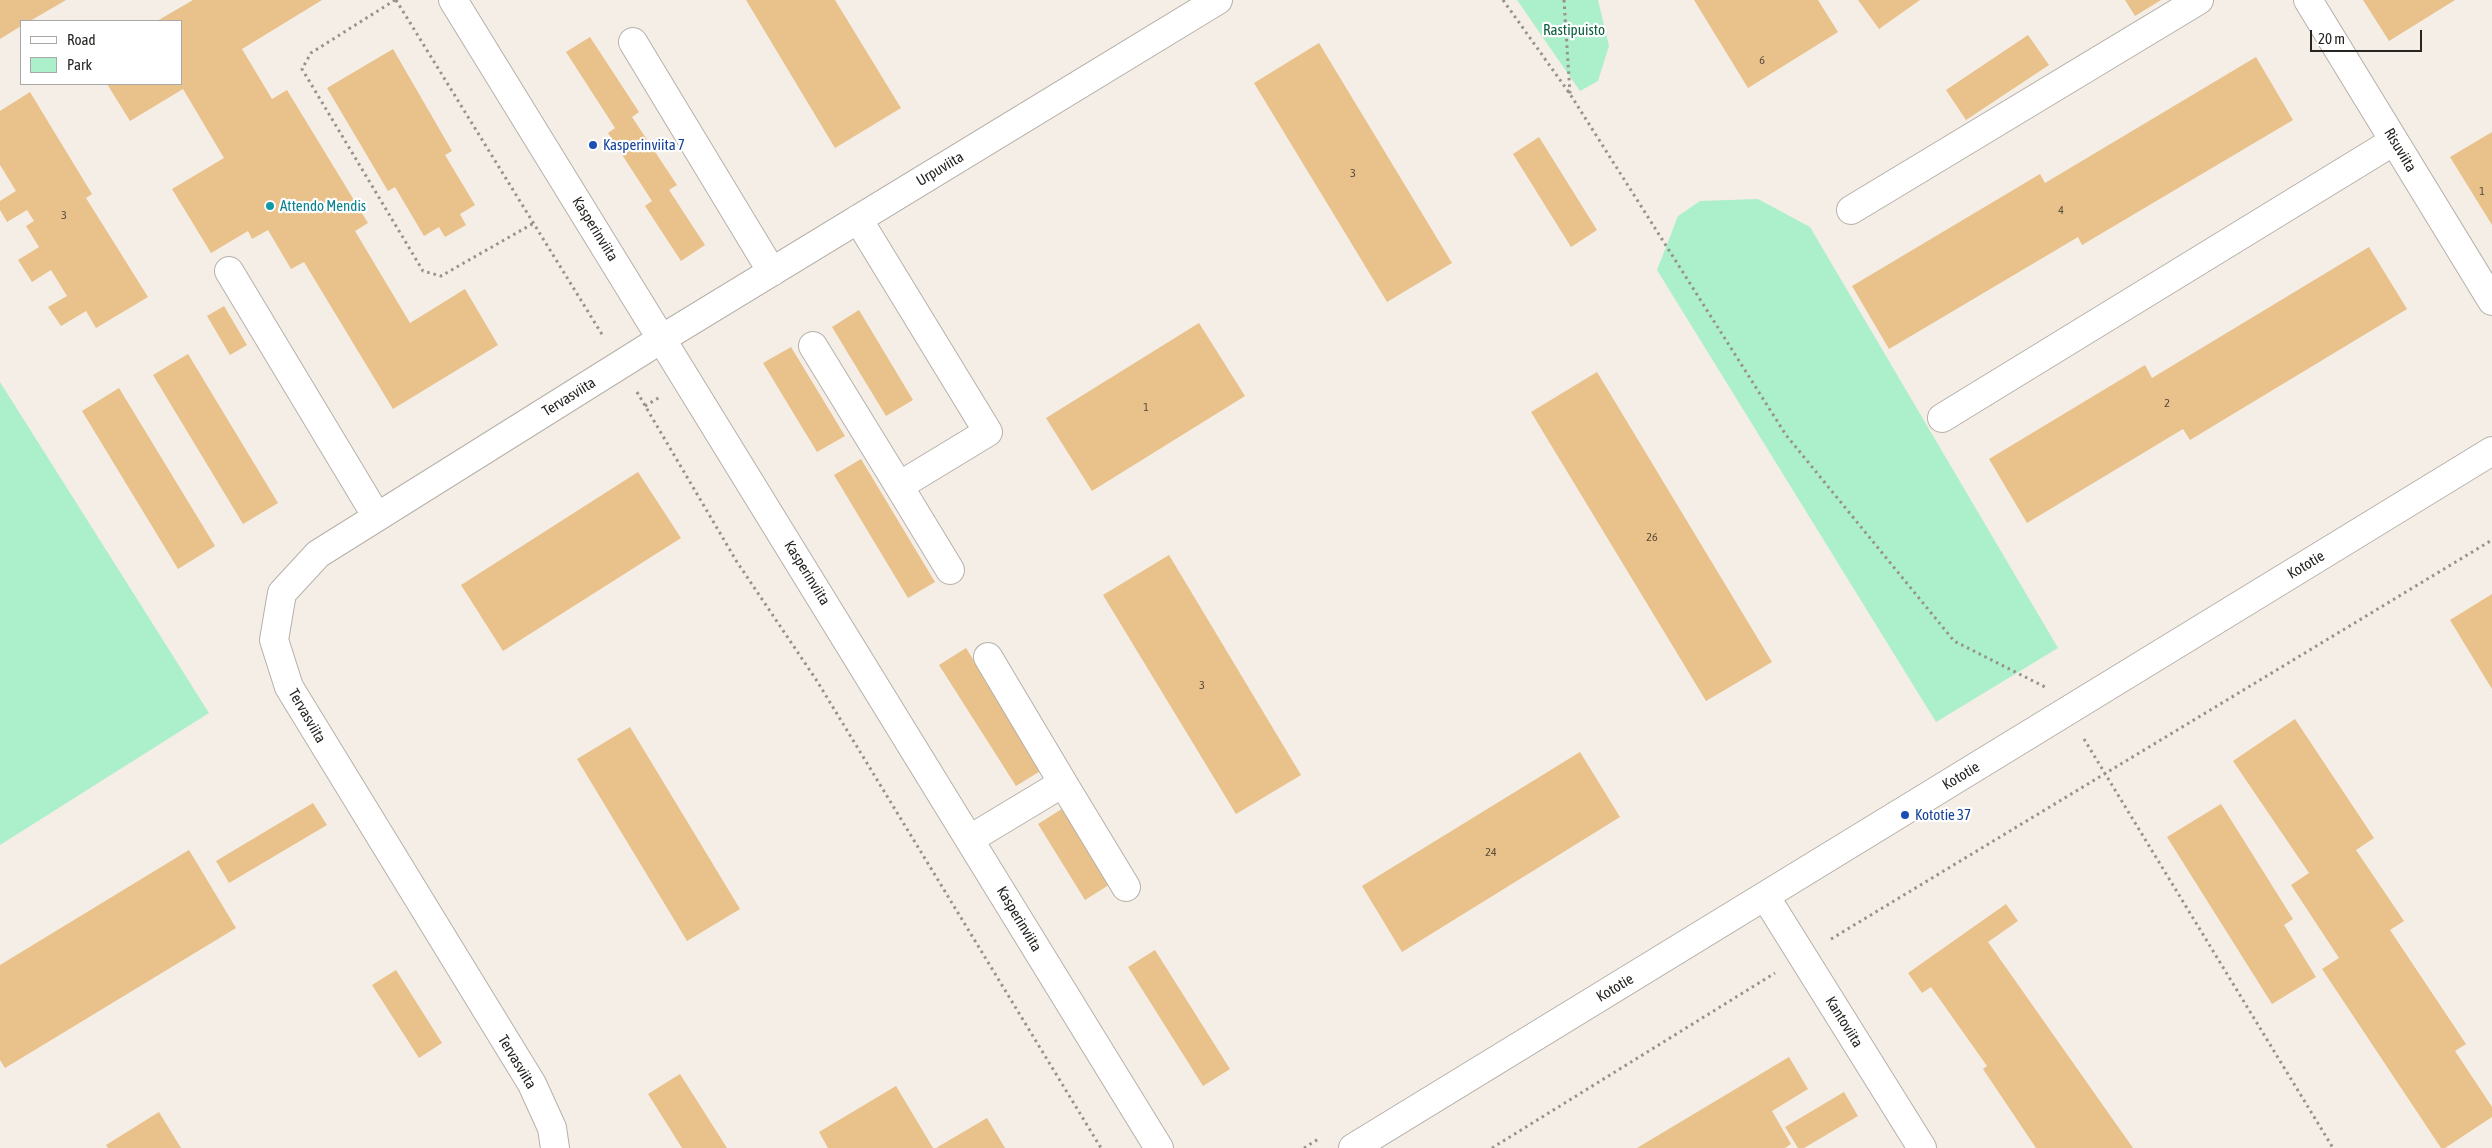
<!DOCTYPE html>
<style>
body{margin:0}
#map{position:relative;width:2492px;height:1148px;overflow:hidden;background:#f4eee6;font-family:"Asap Condensed",sans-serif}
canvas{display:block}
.legend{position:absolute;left:20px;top:20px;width:162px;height:65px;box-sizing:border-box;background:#fff;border:1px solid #a9a8a7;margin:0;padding:6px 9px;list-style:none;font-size:15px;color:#272522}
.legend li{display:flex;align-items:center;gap:10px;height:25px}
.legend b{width:25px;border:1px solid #a9a8a7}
.scale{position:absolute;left:2310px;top:30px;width:112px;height:22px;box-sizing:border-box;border:2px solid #272522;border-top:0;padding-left:6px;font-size:15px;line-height:18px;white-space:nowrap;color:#272522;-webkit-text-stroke:4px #fff;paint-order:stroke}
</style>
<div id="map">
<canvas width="2492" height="1148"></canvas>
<ul class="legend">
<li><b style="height:6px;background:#fff"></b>Road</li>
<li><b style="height:14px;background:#acefcb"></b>Park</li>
</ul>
<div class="scale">20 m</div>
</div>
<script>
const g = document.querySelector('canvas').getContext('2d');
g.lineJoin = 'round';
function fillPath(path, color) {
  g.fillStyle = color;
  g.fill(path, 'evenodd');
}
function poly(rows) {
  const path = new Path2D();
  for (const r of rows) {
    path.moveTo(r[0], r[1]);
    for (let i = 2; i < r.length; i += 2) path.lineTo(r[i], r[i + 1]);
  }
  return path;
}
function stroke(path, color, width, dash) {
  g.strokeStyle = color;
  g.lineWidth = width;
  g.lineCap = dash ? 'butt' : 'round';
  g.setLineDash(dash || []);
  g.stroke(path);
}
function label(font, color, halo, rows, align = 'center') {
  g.font = font + ' "Asap Condensed",sans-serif';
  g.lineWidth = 4.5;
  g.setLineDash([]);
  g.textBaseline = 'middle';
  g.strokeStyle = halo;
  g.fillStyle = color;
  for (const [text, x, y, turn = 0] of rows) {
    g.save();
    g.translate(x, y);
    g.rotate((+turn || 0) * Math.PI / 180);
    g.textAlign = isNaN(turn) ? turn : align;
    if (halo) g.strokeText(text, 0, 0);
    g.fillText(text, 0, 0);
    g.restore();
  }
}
fillPath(poly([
 [1517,0,1598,0,1609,46,1598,81,1580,91],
 [1758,199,1810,227,2058,648,1936,722,1657,270,1678,216,1700,201],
 [0,382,209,713,0,845]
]), '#acefcb');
fillPath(poly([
 [0,0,66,0,30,21,21,21,21,26,0,39],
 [193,0,322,0,242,49,272,99,287,90,368,223,355,231,410,323,465,289,498,345,393,409,304,262,291,269,268,230,252,239,248,231,211,253,172,189,224,158,183,89,130,121,107,84,181,84,181,21,157,21],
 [746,0,835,0,901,108,835,148],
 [1694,0,1818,0,1838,32,1748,88],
 [1858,0,1920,0,1879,29],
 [2125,0,2161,0,2135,16],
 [2363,0,2455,0,2389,41],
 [2028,35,2049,65,1966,120,1946,90],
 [590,37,639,112,632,117,677,185,669,190,705,245,681,261,645,206,652,201,608,133,615,128,566,52],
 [1319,43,1452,263,1387,302,1254,83],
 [393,49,452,151,445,155,475,205,460,214,466,225,445,237,439,227,424,236,395,187,388,191,327,88],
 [2256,57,2293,120,2082,245,2078,237,1889,349,1852,286,2040,174,2045,183],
 [30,92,92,194,86,198,148,297,96,328,86,311,61,326,48,307,67,296,51,270,32,282,18,260,39,247,26,226,34,221,27,210,7,222,0,210,0,201,16,191,0,165,0,111],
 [2492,132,2492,225,2450,157],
 [1539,137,1597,230,1571,247,1513,154],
 [2369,247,2407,309,2190,440,2183,429,2027,523,1989,459,2145,365,2152,378],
 [224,306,247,345,230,355,207,316],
 [859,310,913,400,886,416,832,327],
 [1199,323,1245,396,1092,491,1046,418],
 [791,347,845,436,817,452,763,363],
 [188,354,278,503,243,524,153,375],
 [1597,372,1772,662,1706,701,1531,412],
 [119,388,215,546,178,569,82,411],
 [861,459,935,582,908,598,834,475],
 [638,472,681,538,503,651,461,585],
 [1169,555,1301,775,1236,814,1103,595],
 [2492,594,2492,689,2450,620],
 [966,648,1042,770,1016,786,939,665],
 [2295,719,2374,838,2356,850,2404,921,2390,930,2466,1044,2455,1051,2492,1107,2492,1117,2445,1148,2441,1148,2322,969,2339,958,2291,885,2309,873,2233,761],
 [630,727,740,909,687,941,577,759],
 [1580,752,1620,817,1402,952,1362,886],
 [313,803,327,825,229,883,216,861],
 [2221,804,2293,919,2284,925,2316,977,2272,1004,2167,837],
 [1065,807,1112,883,1085,900,1038,824],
 [189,850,236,928,5,1068,0,1060,0,965],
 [2006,904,2018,921,1988,942,2133,1148,2036,1148,1983,1069,1987,1066,1931,987,1922,993,1908,973],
 [1155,950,1230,1069,1203,1086,1128,967],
 [396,970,442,1043,419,1058,372,985],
 [1789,1057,1808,1089,1772,1111,1791,1144,1785,1148,1637,1148],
 [680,1074,727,1148,682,1148,648,1094],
 [896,1086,933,1148,828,1148,819,1132],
 [1844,1092,1858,1116,1804,1148,1798,1148,1785,1127],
 [159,1112,181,1148,108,1148,106,1145],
 [987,1118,1005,1148,936,1148]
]), '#e9c18a');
const minor = poly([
 [453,0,1159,1148],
 [2308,0,2492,301],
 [633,42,772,272],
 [1851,210,2199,0],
 [229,271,377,517],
 [813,346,899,486,988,432,858,219],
 [1942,418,2394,141],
 [899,486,950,570],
 [988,657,1063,783],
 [970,839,1063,783,1126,887],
 [1765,896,1922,1148],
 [555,1148,552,1128,532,1084,289,687,274,640,282,593,318,554,663,338,1218,0],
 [1353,1148,2492,451]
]);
stroke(minor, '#b6b0a9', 30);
stroke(poly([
 [395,0,311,53,302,69,423,271,441,276,534,223],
 [396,0,603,336],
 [1503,0,1570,94,1786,435,1954,641,2045,687],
 [1564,0,1570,94],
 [637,392,737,562,817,681,1101,1148],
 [645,406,660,397],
 [2084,739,2333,1148],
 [1831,939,2492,540],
 [1304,1148,1320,1138],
 [1492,1148,1775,973]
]), '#96928c', 3, [2.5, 4]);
stroke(minor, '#fff', 28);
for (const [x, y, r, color] of [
 [593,145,5,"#1a4fb4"],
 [270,206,5,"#0f9aa8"],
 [1905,815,5,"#1a4fb4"]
]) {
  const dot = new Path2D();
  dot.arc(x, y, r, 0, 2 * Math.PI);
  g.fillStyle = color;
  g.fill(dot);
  stroke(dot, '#fff', 2);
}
label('12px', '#584c3c', null, [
 ["6",1762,60],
 ["3",1353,173],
 ["1",2482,191],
 ["4",2061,210],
 ["3",64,215],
 ["2",2167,403],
 ["1",1146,407],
 ["26",1652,537],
 ["3",1202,685],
 ["24",1491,852]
]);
label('15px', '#0e6040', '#fff', [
 ["Rastipuisto",1574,30]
]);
label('15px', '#164399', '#fff', [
 ["Kasperinviita 7",603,145],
 ["Kototie 37",1915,815]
], 'left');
label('15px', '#272522', '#fff', [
 ["Risuviita",2400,150,59],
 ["Urpuviita",940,169,-31],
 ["Kasperinviita",595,229,58],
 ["Tervasviita",569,397,-32],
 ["Kototie",2306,565,-31],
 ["Kasperinviita",807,573,58],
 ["Tervasviita",307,716,60],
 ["Kototie",1961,776,-31],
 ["Kasperinviita",1019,919,59],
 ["Kototie",1615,988,-31],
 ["Kantoviita",1844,1022,58],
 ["Tervasviita",517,1062,59]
]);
label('15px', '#0d838f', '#fff', [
 ["Attendo Mendis",280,206]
], 'left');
</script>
